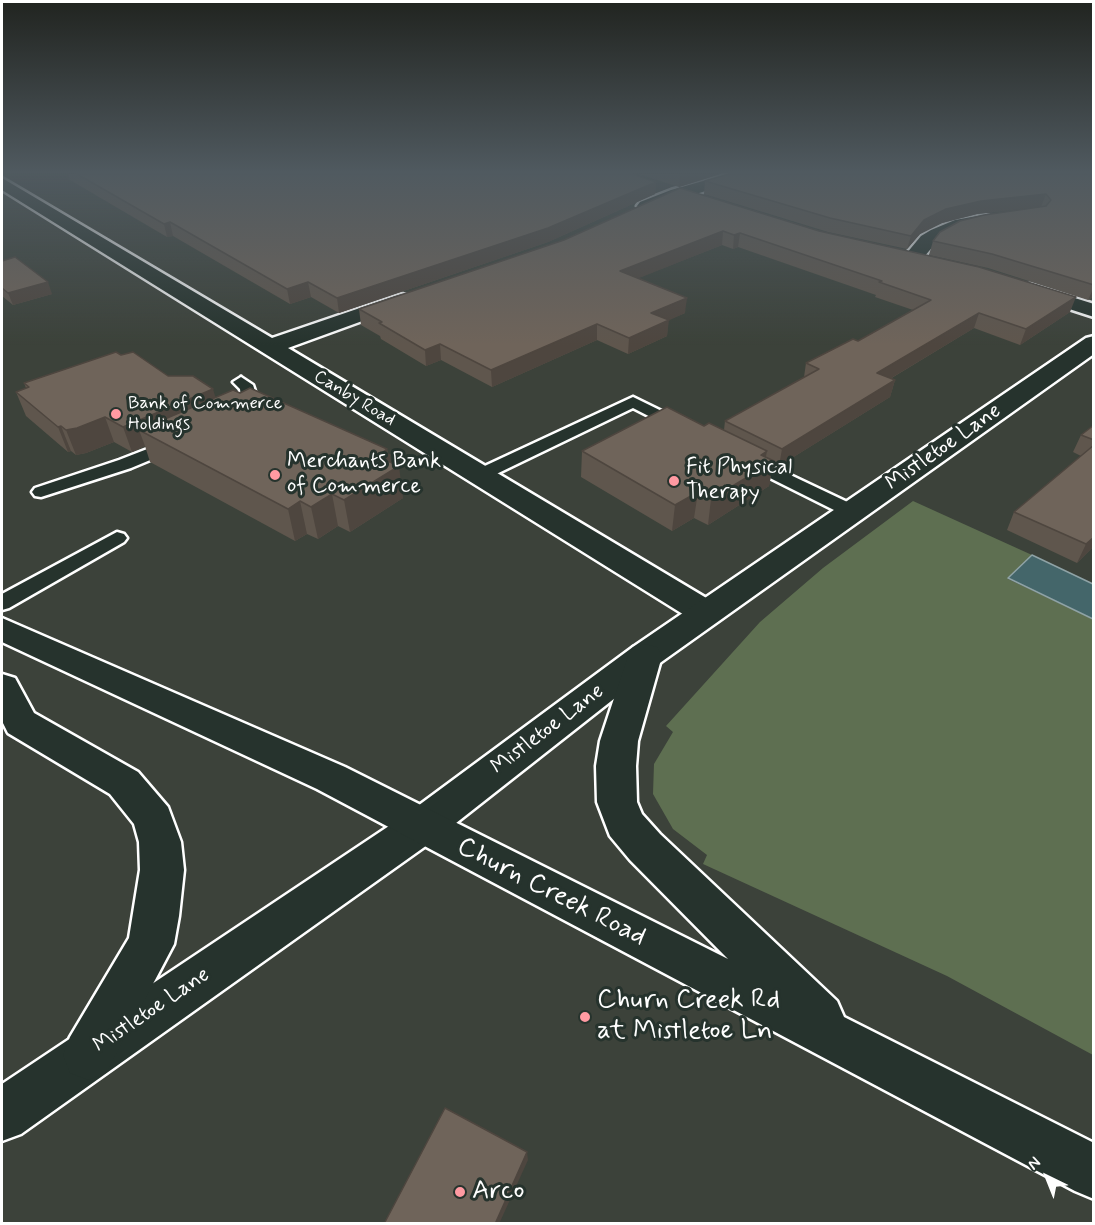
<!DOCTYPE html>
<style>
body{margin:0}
#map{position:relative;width:1095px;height:1225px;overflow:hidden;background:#3c423a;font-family:Mynerve,sans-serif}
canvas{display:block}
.frame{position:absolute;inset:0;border:3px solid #fff;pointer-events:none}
.north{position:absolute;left:1017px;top:1147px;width:60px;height:60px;-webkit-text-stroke:4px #26332d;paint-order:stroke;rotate:317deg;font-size:16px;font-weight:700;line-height:24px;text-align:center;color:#fff}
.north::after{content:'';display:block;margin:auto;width:21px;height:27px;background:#fff;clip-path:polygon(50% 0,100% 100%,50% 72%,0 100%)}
</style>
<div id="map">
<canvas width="1095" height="1225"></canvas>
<div class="frame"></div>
<div class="north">N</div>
</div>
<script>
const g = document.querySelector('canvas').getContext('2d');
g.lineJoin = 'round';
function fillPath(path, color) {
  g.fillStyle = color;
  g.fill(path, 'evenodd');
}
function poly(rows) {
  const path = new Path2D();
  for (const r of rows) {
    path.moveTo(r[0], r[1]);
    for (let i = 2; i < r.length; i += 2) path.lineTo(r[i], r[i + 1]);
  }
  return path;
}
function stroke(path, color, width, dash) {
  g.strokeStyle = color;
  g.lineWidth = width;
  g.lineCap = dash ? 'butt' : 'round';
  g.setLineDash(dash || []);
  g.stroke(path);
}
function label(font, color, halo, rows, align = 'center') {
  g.font = font + ' Mynerve,sans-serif';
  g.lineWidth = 6;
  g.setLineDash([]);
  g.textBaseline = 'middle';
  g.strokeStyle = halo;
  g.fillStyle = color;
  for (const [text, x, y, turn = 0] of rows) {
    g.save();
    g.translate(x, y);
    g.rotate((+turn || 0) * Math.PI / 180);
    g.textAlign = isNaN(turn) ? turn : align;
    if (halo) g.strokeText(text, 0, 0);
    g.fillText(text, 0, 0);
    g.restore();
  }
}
fillPath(poly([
 [913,501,1032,555,1008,579,1093,619,1093,1055,947,976,703,864,707,855,673,829,653,794,654,764,673,732,666,726,760,622,823,568]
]), '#5e6f51');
const water = poly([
 [1032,555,1093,584,1093,619,1008,578,1032,555]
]);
fillPath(water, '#44666a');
stroke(water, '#8fa3a6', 1.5);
const service = poly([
 [241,377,253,385,257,397,253,410,239,418,231,413,239,405,241,397,240,389,233,382,241,377],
 [633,397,686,423,688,426,680,431,674,429,633,408,486,479,480,480,474,479,471,475,474,471,633,397],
 [173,439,179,440,181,444,179,448,131,468,41,497,35,496,32,492,35,488,119,460,173,439],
 [746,454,860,508,862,512,860,516,846,516,740,463,737,459,740,455,746,454],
 [117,532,124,534,127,538,124,542,9,608,2,610,2,594,117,532]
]);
const minor = poly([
 [728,174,753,174,751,177,683,198,652,210,640,210,637,206,640,202,671,190,728,174],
 [2,178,272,338,395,296,402,294,409,296,412,300,409,304,288,348,718,605,723,613,718,621,706,624,694,621,2,190,2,178],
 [983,215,989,216,992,220,989,224,966,228,943,238,935,244,918,264,911,266,904,264,901,260,921,236,931,230,955,220,983,215],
 [1030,284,1094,304,1094,317,1023,294,1020,290,1023,286,1030,284]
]);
const tertiary = poly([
 [1094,336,1094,354,657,665,437,838,21,1134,2,1141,2,1084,407,814,633,647,1086,338,1094,336]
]);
const secondary = poly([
 [2,618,345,767,728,959,630,860,610,836,597,802,596,766,600,741,628,656,633,647,645,644,657,647,662,656,638,741,636,766,637,802,642,814,660,834,837,1001,844,1017,1094,1143,1094,1199,1075,1191,317,789,2,642,2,618],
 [2,674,15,678,34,713,138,772,168,807,181,842,184,870,179,916,174,944,106,1073,88,1080,70,1073,63,1055,70,1037,129,938,140,870,139,842,134,824,110,794,8,733,2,721,2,674]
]);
stroke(service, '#fff', 5);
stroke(minor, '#fff', 5);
stroke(tertiary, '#fff', 5);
stroke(secondary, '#fff', 5);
fillPath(service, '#26332d');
fillPath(minor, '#26332d');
fillPath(tertiary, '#26332d');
fillPath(secondary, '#26332d');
fillPath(poly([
 [68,174,632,174,656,182,655,194,548,242,339,313,311,297,290,304,173,236,167,237,70,180],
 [638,174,720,174,679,187],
 [1094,174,1094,296,1088,300,988,268,929,255,933,241,1035,207,977,214,942,223,920,234,907,249,828,232,704,194,705,181],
 [680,188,1070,312,1020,345,974,328,890,379,895,380,890,397,779,466,773,463,769,486,708,525,694,518,672,531,581,477,582,451,704,426,724,430,725,421,804,377,806,363,858,341,913,310,875,297,876,295,738,247,733,249,722,245,638,278,685,313,668,320,667,336,628,354,597,340,492,387,441,360,426,366,381,339,380,336,361,325,359,309,564,240],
 [2,261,52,294,13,305,2,296],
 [121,355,215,398,240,393,387,449,388,454,403,498,350,532,338,526,318,539,307,534,295,541,150,462,145,446,132,452,114,442,86,453,76,455,71,451,68,452,26,416,16,392,26,388,24,383],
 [1094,425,1094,546,1077,563,1007,530,1014,512,1081,456,1073,452,1081,435]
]), '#5f564d');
fillPath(poly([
 [680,174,720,174,679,187],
 [656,182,655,194,548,242,339,313,337,298],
 [1046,194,1041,207,977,214,942,223,920,234,907,249,911,236,924,220,946,209,981,201],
 [170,222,173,236,167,237,164,224],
 [723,231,722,245,619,286,620,271],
 [740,233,738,247,733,249,734,235],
 [48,282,52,294,13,305,8,293],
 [308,282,311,297,290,304,287,289],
 [1094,287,1094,296,1088,300],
 [1076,297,1070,312,1020,345,1026,329],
 [687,298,685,313,650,329,651,313],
 [979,313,974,328,873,389,877,373],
 [669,320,667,336,628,354,629,338],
 [597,324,597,340,492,387,491,370],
 [440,344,441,360,426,366,425,350],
 [895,380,890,397,779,466,782,449],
 [213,389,220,413,139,430,145,446,132,452,123,427],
 [105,417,114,442,86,453,76,455,66,430],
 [61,426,71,451,68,452,58,427],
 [387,449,388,456,390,455,392,470,399,466,403,498,350,532,344,500,383,452],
 [767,451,764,467,774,461,769,486,708,525,711,499,761,455],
 [698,492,694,518,672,531,675,505],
 [332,494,338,526,318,539,311,507],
 [300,501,307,534,295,541,288,509],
 [1094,537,1094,546,1077,563,1086,544],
 [527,1152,528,1160,499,1224,495,1224]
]), '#4e463f');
const building = poly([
 [77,174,632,174,656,182,548,228,337,298,308,282,287,289,170,222,164,224,77,174],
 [729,174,1094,174,1094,285,992,254,933,241,940,232,960,221,984,215,1046,206,1051,200,1046,194,981,201,946,209,924,220,911,236,830,218,705,181,729,174],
 [680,188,819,231,979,267,1076,297,1026,329,979,313,877,373,895,380,782,449,725,421,819,369,806,363,853,339,858,341,931,300,879,282,882,281,740,233,734,235,723,231,620,271,687,298,651,313,669,320,629,338,597,324,491,370,440,344,425,350,379,323,382,322,359,309,564,240,680,188],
 [15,257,48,282,8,293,2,288,2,261,15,257],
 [116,352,121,355,133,352,168,376,193,376,213,389,123,427,105,417,77,428,66,430,61,426,58,427,16,392,29,387,24,383,116,352],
 [250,388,387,449,383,452,390,455,383,459,399,466,344,500,332,494,311,507,300,501,288,509,139,430,233,390,240,393,250,388],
 [667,407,704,426,709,423,767,451,761,455,774,461,711,499,698,492,675,505,582,451,667,407],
 [1094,425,1094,440,1081,435,1094,425],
 [1094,445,1094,537,1086,544,1014,512,1094,445],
 [445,1108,527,1152,495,1224,384,1224,445,1108]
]);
fillPath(building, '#6f645a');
stroke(building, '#4e463f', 1.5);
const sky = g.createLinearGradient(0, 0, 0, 345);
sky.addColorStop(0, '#212420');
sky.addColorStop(0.5, '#505a60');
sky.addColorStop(1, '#505a6000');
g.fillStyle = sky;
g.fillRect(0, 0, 1095, 345);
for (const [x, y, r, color] of [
 [116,414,6,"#ff9aa2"],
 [275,475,6,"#ff9aa2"],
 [674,481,6,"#ff9aa2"],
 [585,1017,6,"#ff9aa2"],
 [460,1192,6,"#ff9aa2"]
]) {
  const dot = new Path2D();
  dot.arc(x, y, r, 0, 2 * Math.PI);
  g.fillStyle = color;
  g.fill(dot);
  stroke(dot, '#26332d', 2);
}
label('18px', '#fff', '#26332d', [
 ["Canby Road",354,399,31]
]);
label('18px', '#fff', '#26332d', [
 ["Bank of Commerce",128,404],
 ["Holdings",128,425]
], 'left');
label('22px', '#fff', '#26332d', [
 ["Mistletoe Lane",944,448,-35],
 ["Mistletoe Lane",548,730,-37],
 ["Mistletoe Lane",152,1011,-34]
]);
label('22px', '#fff', '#26332d', [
 ["Merchants Bank",287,462],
 ["of Commerce",287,487],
 ["Fit Physical",686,468],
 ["Therapy",686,493]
], 'left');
label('27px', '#fff', '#26332d', [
 ["Churn Creek Road",551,893,27]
]);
label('27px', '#fff', '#26332d', [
 ["Churn Creek Rd",597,1001],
 ["at Mistletoe Ln",597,1032],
 ["Arco",472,1192]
], 'left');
</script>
